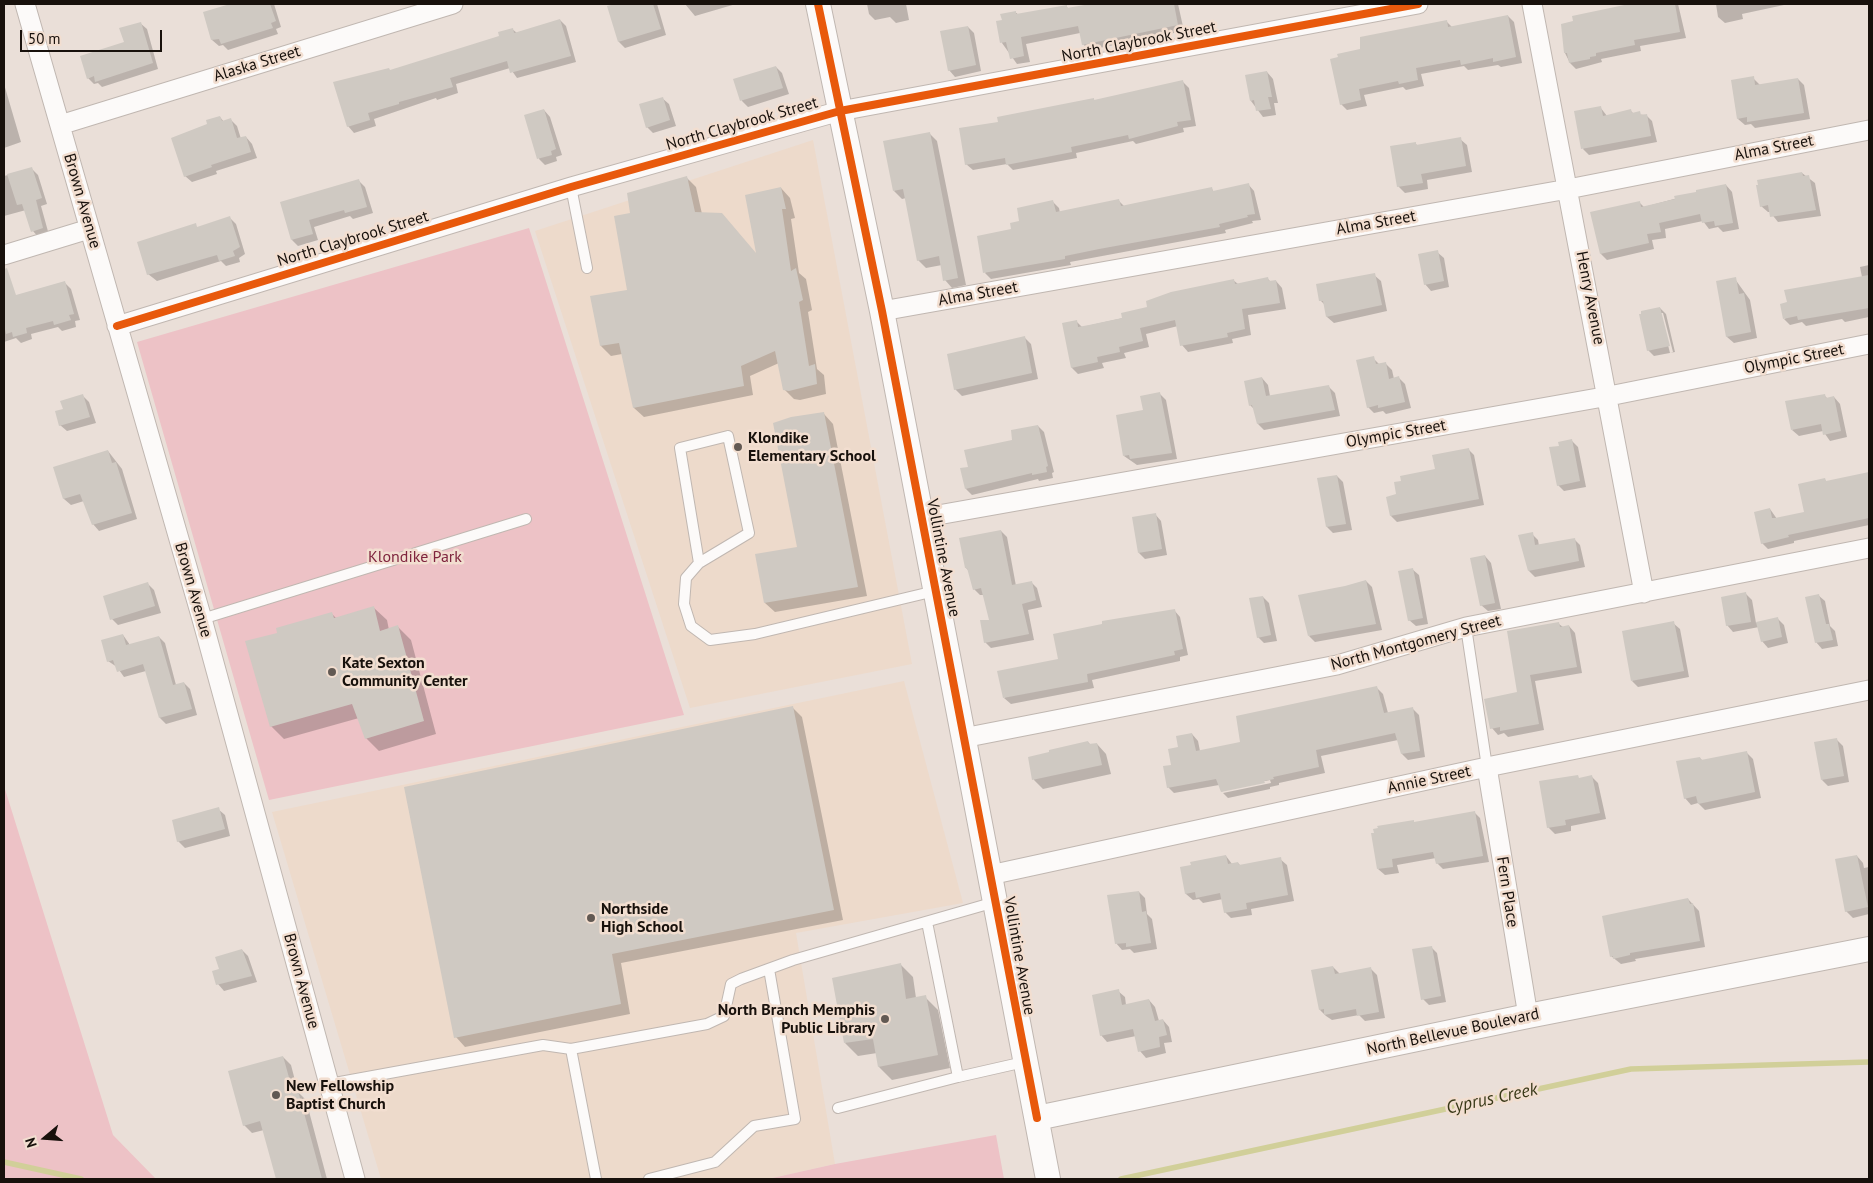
<!DOCTYPE html>
<style>
body{margin:0}
#map{position:relative;width:1873px;height:1183px;overflow:hidden;background:#eadfd8;font-family:"PT Sans",sans-serif}
canvas{display:block}
.frame{position:absolute;inset:0;border:5px solid #18110c;pointer-events:none}
.north{position:absolute;left:20px;top:1113px;width:50px;height:50px;-webkit-text-stroke:4px #f2ded0;paint-order:stroke;rotate:252deg;font-size:14px;font-weight:700;line-height:20px;text-align:center;color:#18110c}
.north::after{content:'';display:block;margin:auto;width:18px;height:22px;background:#18110c;clip-path:polygon(50% 0,100% 100%,50% 72%,0 100%)}
.scale{position:absolute;left:20px;top:30px;width:142px;height:22px;box-sizing:border-box;border:2px solid #18110c;border-top:0;padding-left:6px;font-size:15px;line-height:18px;white-space:nowrap;color:#18110c;-webkit-text-stroke:4px #f2ded0;paint-order:stroke}
</style>
<div id="map">
<canvas width="1873" height="1183"></canvas>
<div class="frame"></div>
<div class="north">N</div>
<div class="scale">50 m</div>
</div>
<script>
const g = document.querySelector('canvas').getContext('2d');
g.lineJoin = 'round';
function fillPath(path, color) {
  g.fillStyle = color;
  g.fill(path, 'evenodd');
}
function poly(rows) {
  const path = new Path2D();
  for (const r of rows) {
    path.moveTo(r[0], r[1]);
    for (let i = 2; i < r.length; i += 2) path.lineTo(r[i], r[i + 1]);
  }
  return path;
}
function stroke(path, color, width, dash) {
  g.strokeStyle = color;
  g.lineWidth = width;
  g.lineCap = dash ? 'butt' : 'round';
  g.setLineDash(dash || []);
  g.stroke(path);
}
function label(font, color, halo, rows, align = 'center') {
  g.font = font + ' "PT Sans",sans-serif';
  g.lineWidth = 5;
  g.setLineDash([]);
  g.textBaseline = 'middle';
  g.strokeStyle = halo;
  g.fillStyle = color;
  for (const [text, x, y, turn = 0] of rows) {
    g.save();
    g.translate(x, y);
    g.rotate((+turn || 0) * Math.PI / 180);
    g.textAlign = isNaN(turn) ? turn : align;
    if (halo) g.strokeText(text, 0, 0);
    g.fillText(text, 0, 0);
    g.restore();
  }
}
fillPath(poly([
 [813,140,912,664,690,708,535,231],
 [904,681,963,903,796,933,835,1164,768,1179,381,1179,272,812]
]), '#eddacb');
fillPath(poly([
 [529,228,684,715,269,800,137,342],
 [4,786,113,1135,156,1179,4,1179],
 [996,1135,1004,1179,768,1179,835,1164]
]), '#edc2c6');
fillPath(poly([
 [234,4,274,4,281,27,276,29,278,34,228,50,223,45,219,46,212,40,204,13],
 [620,4,657,4,666,35,625,48,619,42,608,7],
 [685,4,736,4,695,16],
 [867,4,906,4,909,20,896,23,890,17,875,20,869,14],
 [1097,4,1178,4,1184,31,1089,50,1083,44,1080,33,1026,44,1030,62,1017,64,1002,43,1003,21,1015,12,1019,15,1066,6,1069,9],
 [1648,4,1678,4,1686,38,1640,46,1641,51,1601,59,1602,62,1576,69,1570,63,1565,53,1575,22,1574,17],
 [1716,4,1784,4,1784,5,1742,14,1743,19,1725,23,1718,17],
 [1508,16,1514,22,1522,63,1501,67,1498,65,1468,70,1464,66,1421,74,1424,86,1406,90,1403,87,1364,95,1367,106,1347,110,1341,104,1362,50,1447,22,1452,27],
 [560,20,566,26,576,62,517,78,510,68,456,84,458,93,437,100,436,98,374,119,376,126,354,133,348,126,391,71,501,37,512,29,517,33],
 [140,23,147,29,158,69,102,87,98,83,94,84,88,78,125,43],
 [968,27,974,33,981,71,955,77,949,70],
 [776,67,782,73,789,94,748,107,742,101,735,80],
 [1267,72,1273,79,1278,103,1274,103,1276,115,1263,117,1251,101],
 [1753,78,1760,85,1798,79,1804,85,1810,119,1755,128,1751,124,1745,125,1738,119],
 [1182,81,1189,88,1196,126,1183,128,1184,132,1136,144,1133,141,1076,153,1077,158,1013,170,1007,164,973,170,966,164,999,123,1093,99,1096,101],
 [4,84,21,142,4,148],
 [662,98,669,104,676,126,653,133,647,127],
 [1600,107,1607,116,1631,111,1634,114,1646,115,1652,121,1657,142,1589,155,1583,149],
 [544,110,550,117,562,155,556,157,557,161,545,165,539,159],
 [220,117,224,122,231,120,237,126,241,139,246,137,252,144,257,158,216,171,217,174,192,182,185,176],
 [929,133,937,141,966,285,952,288,945,280,942,265,926,268,918,260,906,198,902,199,894,191],
 [1460,139,1467,145,1472,172,1427,180,1428,189,1405,193,1398,186,1415,143,1418,146],
 [32,169,38,175,47,204,41,206,49,235,39,238,33,231,26,210,4,216,4,176],
 [1802,173,1815,183,1821,216,1778,222,1770,212,1768,212,1761,206],
 [687,178,696,187,702,214,758,255,781,188,790,198,795,218,791,219,799,273,806,279,812,310,808,312,817,369,824,375,826,394,800,400,794,399,784,389,779,363,750,376,753,395,644,417,634,408,622,354,611,356,601,346,592,297,628,291,631,214],
 [359,181,365,187,373,213,353,219,350,216,314,227,318,240,298,246,292,240,281,203],
 [1248,184,1254,191,1261,220,1252,221,1253,223,1225,230,1226,233,1070,262,1071,265,991,279,985,273,1021,222,1053,202,1059,208,1060,213,1119,201,1125,207,1212,189,1214,192],
 [1726,185,1732,192,1739,229,1723,232,1718,227,1709,229,1703,221,1665,229,1666,238,1652,240,1654,249,1607,260,1601,254,1592,213,1639,202,1644,207],
 [230,218,236,224,245,254,239,258,240,262,226,266,221,261,157,281,148,274,195,225,198,228],
 [1437,252,1444,258,1449,287,1431,291,1425,284],
 [1869,265,1869,317,1845,322,1842,319,1806,326,1802,322,1790,325,1784,319,1862,277,1860,267],
 [1374,275,1381,281,1387,311,1334,323,1327,317,1325,305,1321,301],
 [1268,279,1271,282,1276,281,1282,288,1286,309,1248,315,1251,335,1232,339,1233,343,1188,352,1182,345,1178,326,1146,334,1149,347,1124,353,1126,358,1102,363,1104,368,1078,374,1072,368,1064,324,1076,321,1082,327,1123,318,1233,280,1238,284],
 [1735,279,1750,300,1757,338,1734,343,1727,337],
 [65,283,71,289,80,320,75,321,76,327,62,331,58,327,31,334,32,339,21,343,16,338,4,342,4,303],
 [1660,308,1666,314,1675,352,1654,356,1648,350],
 [1660,313,1663,313,1673,352,1670,353],
 [1024,337,1031,344,1038,379,962,396,955,389],
 [1373,358,1380,365,1385,363,1392,370,1394,379,1399,378,1405,384,1411,408,1386,414,1383,411,1374,413,1368,407],
 [1262,378,1268,385,1270,396,1328,386,1335,393,1340,416,1264,430,1258,424,1255,410,1250,405],
 [1159,393,1166,400,1177,459,1137,465,1124,456,1144,411],
 [82,395,89,402,96,423,67,431,60,425],
 [1825,396,1828,399,1834,397,1840,404,1847,437,1830,441,1823,431,1799,436,1792,430],
 [824,414,833,424,867,596,775,612,765,603,756,555,798,548],
 [1038,426,1044,432,1054,472,1052,473,1053,478,1039,481,1038,479,972,495,966,489,969,468],
 [1572,441,1578,447,1586,487,1564,491,1558,485],
 [1468,449,1474,455,1484,505,1397,522,1391,516,1398,495],
 [108,451,122,469,137,519,99,531,93,524,84,501,71,505,64,499,55,468],
 [1869,473,1869,525,1794,541,1794,543,1768,549,1762,543,1770,509,1777,519,1805,513,1825,480,1827,482],
 [1337,476,1343,482,1352,530,1333,533,1327,527,1318,479],
 [1155,514,1161,521,1167,555,1145,559,1139,553],
 [1001,531,1007,537,1016,586,1031,582,1037,588,1042,607,1028,610,1034,640,991,648,985,642,991,621,984,595,980,595,974,589,969,571,966,568],
 [1532,534,1538,540,1539,546,1574,539,1580,545,1585,567,1535,577,1529,571],
 [1485,556,1491,563,1501,609,1488,611,1481,605],
 [1412,569,1419,575,1428,624,1416,626,1409,620],
 [1366,581,1372,587,1382,630,1315,642,1309,636,1346,588],
 [148,584,154,590,161,613,118,625,112,619],
 [1746,594,1752,600,1756,623,1778,619,1784,625,1788,643,1768,648,1762,641,1759,627,1733,632,1727,625],
 [1818,595,1825,601,1830,626,1835,631,1838,646,1822,649,1816,642],
 [1263,597,1269,603,1277,641,1264,643,1258,637],
 [374,608,387,620,389,630,398,627,411,640,436,734,379,751,366,738,359,718,284,739,271,726,279,634,332,614,336,618],
 [1174,610,1180,617,1188,655,1180,657,1180,661,1092,680,1094,688,1011,704,1004,698,1059,660],
 [1673,623,1680,629,1689,677,1638,687,1632,681],
 [1559,624,1563,627,1569,626,1575,633,1582,673,1535,681,1544,730,1508,737,1504,733,1498,735,1492,728,1519,693],
 [123,635,130,645,159,637,165,643,176,685,184,683,190,689,197,715,166,724,160,718,146,671,124,677,117,667,108,661],
 [1377,688,1383,694,1388,713,1412,708,1419,715,1425,757,1408,760,1402,754,1398,740,1321,756,1325,773,1279,783,1279,785,1270,787,1270,789,1228,798,1223,793,1271,783,1270,780,1223,790,1223,792,1219,785,1174,793,1168,787,1179,748,1192,734,1198,741,1200,751,1242,743],
 [792,707,802,717,843,920,621,963,630,1014,465,1047,456,1037],
 [1836,739,1843,746,1849,782,1828,786,1822,780],
 [1088,742,1091,745,1097,744,1106,754,1111,774,1043,789,1034,780,1029,758],
 [1747,753,1753,759,1761,798,1705,810,1698,803,1691,805,1685,798,1700,758,1703,761],
 [1592,777,1598,783,1606,819,1571,826,1571,831,1555,834,1548,827,1580,779],
 [218,809,225,815,230,836,185,848,178,841],
 [1474,812,1480,818,1489,862,1443,869,1437,863,1436,858,1397,865,1399,873,1385,875,1378,869,1415,823],
 [1226,856,1232,864,1238,863,1241,866,1280,859,1287,865,1294,901,1251,909,1252,915,1231,918,1225,912,1223,899,1203,903,1199,899,1193,900,1186,894,1182,868],
 [1857,856,1863,863,1864,868,1869,867,1869,914,1853,918,1846,911],
 [1139,892,1145,898,1147,914,1152,919,1157,949,1134,953,1130,949,1122,950,1116,943],
 [1688,899,1699,911,1705,947,1635,959,1636,961,1621,964,1611,956],
 [1431,947,1437,953,1446,1002,1429,1005,1423,999],
 [242,950,248,956,257,982,224,991,218,984,221,970],
 [900,964,913,977,916,998,925,997,938,1010,950,1068,892,1080,879,1067,877,1053,858,1056,845,1043],
 [1333,967,1340,974,1370,968,1377,975,1385,1018,1365,1021,1359,1015,1332,1020,1326,1016,1320,1010],
 [1118,991,1125,997,1126,1005,1149,1000,1155,1007,1159,1021,1163,1020,1169,1027,1172,1042,1164,1043,1166,1053,1146,1058,1140,1051,1136,1036,1107,1042,1101,1035],
 [283,1057,291,1065,298,1092,306,1100,327,1179,277,1179,264,1130,252,1133,244,1125]
]), '#0003');
stroke(poly([
 [4,1162,81,1179],
 [1121,1179,1631,1069,1869,1062]
]), '#d1cf99', 5.5);
fillPath(poly([
 [230,4,270,4,276,21,271,23,273,28,221,44,219,39,211,40,203,12],
 [615,4,653,4,661,29,618,42,607,6],
 [1090,4,1174,4,1178,25,1082,45,1078,26,1021,37,1024,56,1010,59,1006,42,1000,43,996,21,1002,20,1000,14,1016,11,1016,14,1067,5,1067,8],
 [1629,4,1675,4,1680,32,1634,40,1635,45,1596,53,1596,56,1590,57,1590,59,1569,63,1567,53,1564,53,1561,24,1573,21,1572,16],
 [1508,15,1516,57,1493,62,1493,58,1461,65,1460,60,1416,68,1418,80,1399,84,1398,81,1359,89,1361,100,1340,105,1330,59,1338,57,1337,54,1360,49,1360,37,1447,20,1448,27],
 [560,19,571,56,510,73,507,61,450,78,453,87,399,102,399,104,368,113,370,120,347,127,333,82,389,68,390,70,499,36,498,32,513,28,514,33],
 [141,22,153,63,95,82,94,76,87,79,80,56,124,42,119,28],
 [968,26,976,65,948,71,940,31],
 [776,66,783,88,740,101,733,79],
 [1267,71,1272,97,1268,97,1271,109,1256,111,1254,100,1250,101,1245,75],
 [1754,76,1755,85,1798,78,1804,113,1747,122,1747,117,1737,119,1731,80],
 [1183,80,1191,120,1177,122,1178,126,1129,139,1128,135,1071,147,1072,152,1006,165,1005,158,965,165,959,128,998,122,997,117,1094,98,1094,100],
 [663,97,670,120,646,128,639,104],
 [1601,106,1603,116,1631,109,1632,113,1640,111,1641,115,1647,114,1651,136,1581,149,1574,111],
 [544,109,556,149,551,151,552,155,537,159,524,115],
 [220,116,222,121,231,118,237,138,246,136,251,152,211,165,212,167,184,177,171,138,207,124,206,120],
 [930,132,958,278,943,281,939,256,917,261,903,189,893,191,883,141],
 [1461,137,1466,166,1421,174,1423,183,1397,187,1390,146,1416,142,1416,145],
 [32,167,42,198,36,200,43,228,31,232,22,204,17,205,7,174],
 [1802,172,1803,176,1809,175,1816,210,1770,217,1768,205,1760,207,1756,185,1758,185,1757,180],
 [687,176,695,212,722,213,756,253,745,195,781,187,786,209,782,209,791,271,796,268,803,300,799,302,809,366,815,364,817,384,789,391,783,390,775,351,741,366,744,386,633,408,619,343,600,346,590,296,627,290,614,216,630,213,627,193],
 [359,179,367,207,345,213,344,210,309,220,313,234,291,240,280,202],
 [1249,183,1255,214,1247,215,1248,217,1219,224,1220,227,1099,249,1065,256,1065,259,983,273,977,236,1011,229,1010,223,1019,221,1017,208,1053,200,1056,212,1119,199,1121,206,1212,187,1213,191],
 [1726,184,1733,223,1715,226,1714,221,1702,223,1700,214,1659,223,1661,232,1647,234,1649,243,1600,254,1590,212,1640,201,1641,207,1675,199,1674,196,1696,192,1696,190],
 [230,216,240,247,233,251,235,256,219,261,217,255,147,275,137,242,196,223,197,227],
 [1438,250,1444,281,1424,285,1418,254],
 [7,268,16,295,65,281,74,314,69,315,71,320,54,325,53,321,26,328,27,333,13,337,12,332,6,334,4,324,4,269],
 [1375,273,1382,305,1326,317,1323,301,1319,301,1316,284],
 [1869,275,1869,308,1798,320,1797,316,1783,319,1780,304,1787,302,1784,290],
 [1268,277,1269,281,1276,280,1280,303,1242,309,1245,329,1227,333,1228,337,1180,346,1175,320,1140,328,1143,341,1119,347,1120,352,1097,357,1098,362,1071,368,1062,323,1077,320,1078,327,1089,325,1122,318,1121,313,1147,307,1146,301,1171,292,1234,279,1235,284],
 [1736,277,1739,294,1744,293,1751,332,1726,337,1716,281],
 [1660,307,1670,346,1647,351,1639,314,1641,314,1641,311],
 [1025,336,1032,373,954,390,947,354],
 [1374,356,1376,364,1386,362,1389,379,1399,376,1405,402,1378,408,1378,405,1367,408,1356,360],
 [1262,377,1266,396,1329,385,1335,410,1257,424,1252,405,1249,406,1244,381],
 [1160,392,1172,453,1130,459,1129,455,1123,456,1116,415,1143,410,1140,396],
 [83,394,90,417,59,426,55,411,63,409,60,401],
 [1825,394,1826,398,1834,396,1841,431,1823,435,1821,424,1791,430,1785,401],
 [824,412,858,587,764,603,755,554,797,547,773,423,791,417],
 [1038,425,1048,466,1046,467,1047,472,1032,475,1032,473,965,489,960,468,968,467,964,450,1012,440,1011,430],
 [1572,439,1580,481,1557,486,1549,447,1559,446,1558,442],
 [1469,448,1479,499,1390,516,1386,497,1396,494,1394,482,1401,481,1400,476,1435,469,1432,455],
 [108,450,112,463,116,462,132,513,92,525,80,494,63,499,53,467],
 [1869,472,1869,518,1788,535,1789,537,1761,544,1754,512,1770,508,1772,518,1775,518,1804,512,1798,484,1825,478,1826,481],
 [1337,475,1346,524,1326,527,1317,478],
 [1156,513,1162,549,1138,553,1132,517],
 [1001,530,1012,585,1032,581,1036,600,1022,604,1029,634,984,643,980,620,989,620,981,588,973,590,967,568,965,568,959,538],
 [1533,532,1535,545,1575,538,1579,561,1528,571,1518,535],
 [1485,555,1495,603,1480,606,1470,558],
 [1413,568,1423,618,1408,621,1398,571],
 [1366,580,1376,624,1308,636,1298,595,1345,586],
 [148,582,155,606,110,620,103,596],
 [1746,592,1751,622,1726,626,1721,597],
 [1819,594,1826,624,1829,624,1833,640,1815,643,1805,597],
 [1263,596,1271,635,1257,638,1249,598],
 [374,606,380,631,398,625,424,721,365,739,352,704,270,727,245,641,277,633,276,628,332,612,334,618],
 [1175,609,1183,649,1174,651,1175,655,1087,674,1088,682,1003,698,997,671,1058,659,1053,634,1102,624,1102,621],
 [1778,617,1782,637,1761,642,1756,622],
 [1674,621,1684,671,1631,681,1622,631],
 [1559,622,1560,627,1569,625,1577,667,1530,675,1539,724,1500,731,1500,727,1490,729,1484,699,1517,692,1507,631],
 [123,634,126,645,159,636,173,685,184,682,192,709,159,718,143,664,117,672,113,660,107,662,101,640],
 [1377,686,1384,713,1413,707,1420,751,1401,754,1395,733,1316,750,1319,767,1273,777,1274,779,1264,781,1265,783,1221,792,1216,779,1167,788,1163,766,1171,765,1168,749,1178,747,1176,736,1192,733,1196,751,1240,742,1236,716],
 [793,706,834,910,612,954,621,1004,454,1038,404,787],
 [1837,738,1844,776,1821,780,1814,742],
 [1088,741,1089,744,1097,743,1102,765,1032,780,1028,757,1049,752,1049,750],
 [1747,751,1755,792,1698,804,1696,796,1684,799,1676,761,1700,757,1701,760],
 [1578,775,1579,778,1592,775,1600,813,1565,820,1566,825,1547,828,1539,781],
 [219,807,225,829,177,842,172,820],
 [1475,811,1483,856,1436,864,1433,852,1392,859,1393,867,1377,869,1371,833,1374,833,1373,829,1378,828,1377,826,1414,820,1414,822],
 [1226,855,1228,864,1238,862,1239,865,1281,857,1288,895,1246,903,1247,909,1224,913,1220,893,1196,898,1195,892,1185,894,1180,867,1191,865,1190,862],
 [1857,855,1868,907,1845,912,1835,859],
 [1139,891,1142,912,1146,911,1151,943,1126,947,1126,943,1115,944,1107,895],
 [1688,898,1690,904,1693,903,1700,941,1630,953,1630,955,1613,959,1613,956,1610,957,1602,916],
 [1432,946,1441,996,1421,1000,1412,949],
 [242,949,252,976,216,985,212,971,219,969,215,957],
 [901,963,906,999,926,995,938,1055,878,1067,873,1039,844,1043,832,978],
 [1333,966,1335,974,1371,967,1379,1012,1357,1016,1356,1009,1324,1015,1324,1009,1319,1010,1311,970],
 [1119,989,1122,1005,1149,999,1155,1021,1163,1019,1167,1035,1159,1037,1160,1047,1138,1052,1133,1029,1100,1036,1092,995],
 [283,1056,293,1092,298,1091,322,1179,276,1179,260,1121,243,1126,228,1071]
]), '#cfc9c2');
const service = poly([
 [571,187,587,268],
 [699,563,749,533,728,436,680,448,699,563,686,578,684,604,691,626,710,640,755,634,935,591],
 [202,619,526,519],
 [1466,627,1487,767],
 [927,922,958,1077,1024,1062],
 [571,1049,596,1179],
 [329,1084,543,1045,571,1049,707,1024,724,1016,731,984,741,979,793,960,995,902],
 [838,1108,958,1077],
 [649,1179,715,1162,754,1126,795,1119,769,969]
]);
const minor = poly([
 [25,4,202,619,355,1179],
 [1532,4,1644,593],
 [60,125,453,4],
 [4,255,89,229],
 [882,311,1568,189,1869,130],
 [117,326,571,187,840,111,1418,4],
 [921,518,1609,396,1869,344],
 [963,738,1337,665,1466,627,1869,548],
 [1487,767,1528,1016],
 [990,875,1487,767,1869,690]
]);
const tertiary = poly([
 [818,4,882,311,1048,1179],
 [1037,1118,1528,1016,1869,949]
]);
stroke(service, '#c0b7b1', 12);
stroke(minor, '#c0b7b1', 21);
stroke(tertiary, '#c0b7b1', 26);
stroke(service, '#fcfaf9', 10);
stroke(minor, '#fcfaf9', 19);
stroke(tertiary, '#fcfaf9', 24);
stroke(poly([
 [818,4,882,311,1037,1118],
 [117,326,571,187,840,111,1418,4]
]), '#e8590c', 8);
for (const [x, y, r, color] of [
 [738,447,5,"#625953"],
 [332,672,5,"#625953"],
 [591,918,5,"#625953"],
 [885,1019,5,"#625953"],
 [276,1095,5,"#625953"]
]) {
  const dot = new Path2D();
  dot.arc(x, y, r, 0, 2 * Math.PI);
  g.fillStyle = color;
  g.fill(dot);
  stroke(dot, '#f2ded0', 2);
}
label('16px', '#18110c', '#f2ded0', [
 ["North Claybrook Street",1139,42,-11],
 ["Alaska Street",257,64,-17],
 ["North Claybrook Street",742,124,-16],
 ["Alma Street",1774,148,-11],
 ["Brown Avenue",82,201,74],
 ["Alma Street",1376,223,-10],
 ["North Claybrook Street",353,239,-17],
 ["Alma Street",978,294,-10],
 ["Henry Avenue",1590,298,79],
 ["Olympic Street",1794,359,-11],
 ["Olympic Street",1396,434,-10],
 ["Vollintine Avenue",943,558,79],
 ["Brown Avenue",193,590,74],
 ["North Montgomery Street",1416,643,-15],
 ["Annie Street",1429,780,-12],
 ["Fern Place",1507,892,81],
 ["Vollintine Avenue",1019,956,80],
 ["Brown Avenue",301,981,75],
 ["North Bellevue Boulevard",1453,1032,-12]
]);
label('bold 16px', '#18110c', '#f2ded0', [
 ["Klondike",748,438],
 ["Elementary School",748,456],
 ["Kate Sexton",342,663],
 ["Community Center",342,681],
 ["Northside",601,909],
 ["High School",601,927],
 ["North Branch Memphis",875,1010,"right"],
 ["Public Library",875,1028,"right"],
 ["New Fellowship",286,1086],
 ["Baptist Church",286,1104]
], 'left');
label('16px', '#7f243e', '#f2ded0', [
 ["Klondike Park",415,557]
]);
label('italic 18px', '#383817', '#f2ded0', [
 ["Cyprus Creek",1492,1099,-12]
]);
</script>
